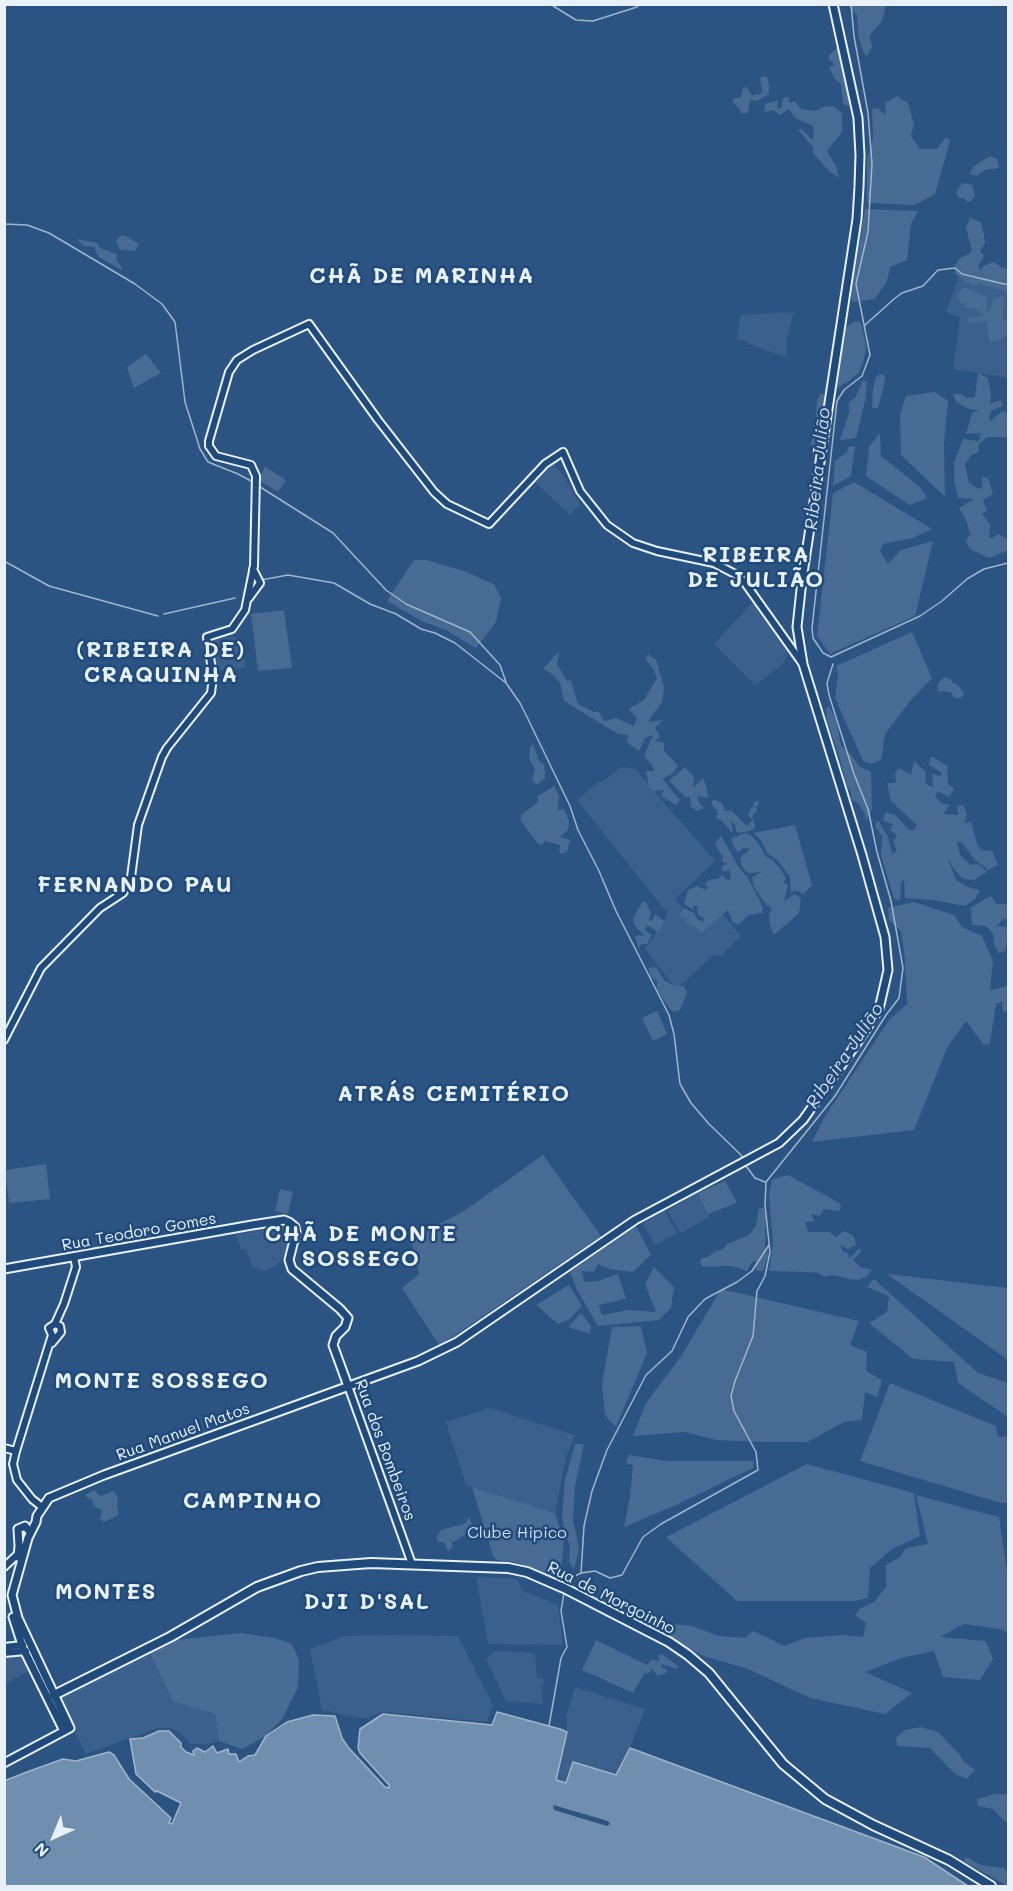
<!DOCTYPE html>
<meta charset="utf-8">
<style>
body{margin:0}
#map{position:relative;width:1013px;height:1891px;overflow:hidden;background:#2b5482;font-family:Mali,sans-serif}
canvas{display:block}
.frame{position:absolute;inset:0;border:6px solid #e8f1f8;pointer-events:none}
.north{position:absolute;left:24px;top:1807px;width:60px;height:60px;-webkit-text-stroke:4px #1f4a7a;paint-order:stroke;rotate:224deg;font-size:16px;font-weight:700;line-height:24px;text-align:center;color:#e8f1f8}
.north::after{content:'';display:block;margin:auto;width:21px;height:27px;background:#e8f1f8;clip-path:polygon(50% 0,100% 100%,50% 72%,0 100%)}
</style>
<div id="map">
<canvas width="1013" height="1891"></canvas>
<div class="frame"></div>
<div class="north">N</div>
</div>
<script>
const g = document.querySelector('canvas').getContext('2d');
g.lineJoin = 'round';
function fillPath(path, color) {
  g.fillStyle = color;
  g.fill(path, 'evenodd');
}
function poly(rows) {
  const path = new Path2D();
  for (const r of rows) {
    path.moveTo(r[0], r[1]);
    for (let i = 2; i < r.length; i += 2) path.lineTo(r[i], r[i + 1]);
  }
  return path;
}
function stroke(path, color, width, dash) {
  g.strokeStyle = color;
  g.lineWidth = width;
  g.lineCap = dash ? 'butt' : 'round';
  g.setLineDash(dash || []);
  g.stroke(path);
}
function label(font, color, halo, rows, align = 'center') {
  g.font = font + ' Mali,sans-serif';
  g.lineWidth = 5;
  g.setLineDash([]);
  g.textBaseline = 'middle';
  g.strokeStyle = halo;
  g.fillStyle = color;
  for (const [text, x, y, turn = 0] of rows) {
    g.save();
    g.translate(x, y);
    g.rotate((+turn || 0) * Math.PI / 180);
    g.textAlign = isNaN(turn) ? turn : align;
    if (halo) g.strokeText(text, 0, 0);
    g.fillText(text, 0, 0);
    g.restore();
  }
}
fillPath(poly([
 [959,276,1008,287,1008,378,953,369,960,317,946,312],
 [794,312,787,339,786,357,751,345,746,341,737,340,741,315],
 [554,464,564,476,580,505,570,515,535,482],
 [755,600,788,652,785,661,777,669,755,685,714,644],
 [231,637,242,639,245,668,213,671,207,641],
 [621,767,635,769,715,861,675,899,702,929,721,912,741,936,721,956,714,955,676,989,645,949,668,914,577,800,597,783,604,781],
 [698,1193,709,1217,683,1232,680,1232,667,1211],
 [664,1210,677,1233,655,1245,643,1224],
 [282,1226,290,1229,285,1254,278,1264,266,1271,252,1267,246,1249,241,1250,236,1235],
 [490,1408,575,1435,566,1457,555,1513,466,1485,446,1422],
 [476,1577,517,1579,523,1591,558,1604,563,1645,488,1644],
 [394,1635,458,1636,493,1705,487,1722,381,1712,365,1719,322,1710,310,1649,344,1636],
 [149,1651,173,1702,215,1714,219,1741,207,1744,190,1744,181,1733,170,1728,158,1728,86,1754,57,1696],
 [495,1651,535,1653,537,1678,543,1678,544,1684,541,1685,543,1704,506,1701,486,1659],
 [25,1653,32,1669,5,1684,5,1656],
 [575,1687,645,1709,630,1748,616,1775,573,1762,566,1783,556,1780,567,1732,566,1715]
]), '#3a608b');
fillPath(poly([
 [847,5,886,5,882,21,870,35,872,47,867,56,863,52,858,34,857,15],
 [838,47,847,84,849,106,843,104,841,84,835,79,829,67,835,65,829,60,829,55],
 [763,76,767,77,769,84,769,94,757,101,751,100,749,104,748,113,741,113,739,108,733,103,733,98,740,98,743,88,747,87,752,96,757,94,759,95,762,92,760,78],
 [897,96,908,103,914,124,911,136,920,149,937,149,946,137,950,141,935,194,915,205,867,203,867,160,873,138,872,109,877,108,886,115,885,103],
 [788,97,790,103,795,101,801,109,815,111,823,107,833,106,842,113,842,132,827,151,836,166,839,178,830,172,813,153,813,147,798,130,802,129,812,140,814,135,813,126,795,118,789,109,780,115,773,110,764,112,765,104,778,100,777,108,781,108,783,98],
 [990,156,997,159,999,168,985,170,977,176,970,174,974,166],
 [963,183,972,185,975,196,971,201,967,202,964,198,959,198,956,194,958,188],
 [865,209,918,211,911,224,907,260,890,267,887,281,875,299,852,302,851,293],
 [970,218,981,222,984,235,985,243,980,251,984,256,978,266,981,270,983,266,994,262,1001,267,1008,269,1008,292,978,283,974,287,955,274,955,265,960,258,969,254,972,250,966,228],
 [124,235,139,244,135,251,120,250,116,241,120,236],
 [77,239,97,243,100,248,117,254,116,260,122,267,121,270,99,257,96,252,95,247,84,246],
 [964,287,988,298,986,309,989,311,993,299,1004,296,1003,320,1008,322,1008,333,999,341,994,341,990,344,987,326,988,321,967,324,969,317,984,316,974,308,965,308,966,303,962,304,956,296],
 [855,321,861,323,866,346,864,360,859,372,849,381,837,388,846,327],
 [146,354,161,373,134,388,127,367],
 [978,373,988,378,991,395,990,404,1001,400,1003,406,991,411,989,422,1003,411,1008,414,1008,437,987,437,979,444,978,453,972,454,965,464,969,483,979,489,982,487,982,477,988,478,993,494,983,500,987,511,982,514,990,524,989,538,993,538,997,534,1008,539,1008,550,989,558,970,549,966,541,970,534,967,522,959,508,974,499,958,498,954,480,954,463,963,439,979,441,981,433,966,434,972,413,979,410,969,409,956,402,953,394,961,394,968,398,975,397],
 [880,374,885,376,884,385,878,408,872,408,873,388,876,377],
 [863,380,867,382,865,401,856,438,840,440,849,413,849,402,855,398],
 [935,392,948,401,944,444,945,497,901,455,900,415,906,396],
 [821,393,825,394,825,404,821,412,818,436,819,447,816,449,810,445,815,430,817,400],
 [880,433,881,456,920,487,927,498,910,505,866,476,869,447],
 [855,446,851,476,833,486,835,461,847,452,848,447],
 [265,467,286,480,278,492,258,480],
 [854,482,932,529,913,538,883,544,880,551,888,564,901,550,933,541,915,616,830,654,817,636,833,493],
 [414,560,426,560,464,571,494,584,501,598,496,622,476,648,446,630,424,622,387,601],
 [284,610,292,668,258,671,251,614],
 [912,632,932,678,910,701,885,734,881,760,871,764,863,761,835,698,838,674,836,666],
 [559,651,557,664,567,681,571,680,578,704,594,712,599,712,604,721,616,718,634,726,637,718,629,709,644,700,657,678,653,668,646,660,648,654,656,660,664,687,662,703,652,715,649,722,663,720,655,728,660,736,655,741,664,743,664,751,678,765,673,773,665,778,662,778,680,800,676,805,661,796,664,790,654,791,649,787,646,771,654,771,651,763,644,756,653,735,645,738,639,751,627,742,628,735,618,734,564,701,560,683,551,673,543,669],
 [944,677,951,679,952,683,957,684,964,693,961,698,954,698,951,692,938,691,938,683],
 [829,706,836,720,841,745,853,757,859,766,871,772,872,809,866,821,865,814,858,803,851,799,851,792,846,784,840,759,828,724,826,710],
 [533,744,539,761,544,765,545,772,545,778,537,785,532,781,535,769,529,759,530,748],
 [933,757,947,766,948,784,954,789,949,797,938,791,935,796,941,803,950,805,943,814,958,815,957,806,963,805,967,814,964,823,971,822,976,841,981,850,992,851,998,865,988,870,975,860,963,844,957,841,960,855,971,865,978,864,987,872,974,880,963,879,954,869,947,857,956,880,968,887,980,890,975,899,965,906,933,900,905,898,904,880,901,882,900,901,894,898,881,855,882,836,875,826,878,820,888,837,892,854,897,851,893,841,897,835,890,830,893,824,883,821,885,813,895,814,909,830,914,830,917,825,891,801,887,783,896,783,895,772,899,768,911,775,914,761,925,771,926,784,933,787,932,774,940,776,942,773,929,765,930,758],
 [685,767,694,777,693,788,703,778,707,789,708,798,697,796,699,803,704,808,697,811,691,807,690,797,685,797,669,781],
 [554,786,559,795,558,810,564,809,569,821,568,830,560,837,570,840,567,852,561,854,559,851,560,845,545,841,541,845,537,843,521,821,521,815,538,802,538,796],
 [716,800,723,804,725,811,731,810,747,826,752,820,748,815,751,808,754,806,753,803,759,800,758,806,756,807,757,811,752,816,755,826,753,830,739,833,736,831,735,825,729,820,733,828,732,833,721,820,716,818,718,811,713,807,711,801],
 [795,825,812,885,804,894,796,890,791,893,790,877,778,861,767,853,761,840,753,833],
 [746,833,753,837,760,846,766,857,771,859,779,867,786,878,784,883,788,885,784,901,795,894,801,899,799,913,774,935,770,925,769,915,772,909,765,904,754,887,752,877,761,872,748,873,742,867,740,858,750,849,743,848,738,853,732,843,732,838],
 [721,836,740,869,748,878,761,903,763,913,749,915,739,924,733,923,728,910,701,933,696,927,686,923,687,918,679,916,684,908,694,913,697,919,703,922,704,917,699,916,697,911,698,907,693,905,694,910,684,904,688,890,697,886,706,890,708,886,705,886,707,882,711,879,718,879,722,875,727,880,731,879,729,869,725,872,722,870,722,866,727,864,722,861,723,857,715,844],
 [991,896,997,904,1008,904,1008,919,1003,919,997,926,1008,927,1008,939,1005,951,999,953,994,944,993,933,986,926,972,925,971,907],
 [642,902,646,902,651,913,649,920,652,921,655,914,664,921,659,933,647,925,645,930,652,935,647,944,641,944,639,949,635,937,638,935,645,936,634,925,634,917],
 [914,902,954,915,962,927,982,936,993,961,990,990,1008,986,1008,999,1006,1000,1008,1002,1008,1012,1003,1011,1002,1004,1004,1001,996,1004,990,1043,984,1045,966,1021,948,1046,914,1130,812,1142,824,1118,889,1020,907,1004,905,959,901,931,889,920,888,908],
 [656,967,664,980,674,986,684,986,687,993,680,1010,674,1012,670,1009,657,990,657,981,651,977,648,968],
 [657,1011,667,1034,653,1041,642,1018],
 [543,1155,601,1236,442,1344,439,1345,402,1288,419,1274,411,1239,464,1211],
 [46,1164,50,1199,9,1203,5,1170],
 [788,1175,841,1204,840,1211,824,1209,820,1216,811,1214,815,1221,805,1222,808,1232,829,1232,836,1237,844,1231,854,1236,856,1245,848,1249,841,1245,842,1251,848,1253,849,1258,860,1248,861,1252,853,1260,860,1267,872,1270,867,1276,859,1280,849,1279,834,1275,825,1277,818,1273,807,1272,769,1271,773,1243,769,1196,772,1179],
 [725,1181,737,1203,708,1214,698,1193],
 [280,1189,293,1192,288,1214,275,1211],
 [759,1208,764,1208,766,1218,765,1247,767,1248,768,1256,763,1271,757,1271,755,1266,758,1261,752,1262,747,1271,732,1266,703,1267,700,1263,701,1258,708,1257,716,1251,722,1250,727,1244,749,1235,756,1226],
 [636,1226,651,1255,633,1272,609,1269,598,1264,594,1272,582,1271,584,1282,598,1281,618,1274,626,1299,599,1305,602,1315,628,1310,656,1312,645,1284,654,1267,674,1287,671,1308,659,1320,598,1326,577,1290,570,1272],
 [887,1274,1008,1288,1008,1360],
 [874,1279,978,1373,1008,1383,1008,1417,958,1383,954,1362,913,1359,869,1323,887,1312,889,1296,867,1287],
 [569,1285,582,1306,570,1319,558,1324,536,1305],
 [721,1289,859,1321,850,1345,867,1352,866,1371,882,1380,877,1397,865,1392,862,1420,844,1422,807,1442,762,1442,716,1440,685,1432,633,1436,646,1403,682,1355],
 [581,1313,591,1326,590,1334,568,1327],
 [641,1326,647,1353,616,1427,605,1415,602,1384,612,1327],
 [890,1383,996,1426,998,1437,1008,1436,1008,1503,1001,1503,860,1461],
 [575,1444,584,1444,575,1486,573,1520,579,1549,574,1569,569,1562,570,1545,565,1534,562,1517,565,1480],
 [629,1455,667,1461,754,1461,753,1468,676,1505,624,1527,630,1496,633,1465,626,1463],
 [807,1464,914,1493,920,1536,892,1549,870,1568,868,1598,853,1601,737,1601,666,1537],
 [472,1487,555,1513,564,1541,560,1580,518,1563,497,1560,493,1556],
 [94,1490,100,1496,114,1491,118,1499,117,1507,119,1515,104,1522,100,1519,102,1510,96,1508,93,1504,92,1499,87,1498,85,1495],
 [916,1495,999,1517,1008,1579,1008,1633,999,1629,964,1624,940,1637,986,1641,993,1659,980,1680,943,1677,934,1651,901,1658,865,1672,912,1693,885,1714,810,1698,748,1669,703,1656,671,1638,655,1622,692,1626,718,1636,745,1638,753,1631,785,1646,805,1638,843,1635,863,1637,866,1623,855,1615,861,1608,874,1602,886,1587,886,1565,900,1557,906,1548,928,1544],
 [469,1517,472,1524,469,1528,470,1531,454,1542,451,1541,453,1546,448,1552,444,1542,438,1542,436,1539,441,1530,464,1524],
 [241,1633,275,1638,292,1644,299,1660,298,1687,282,1719,266,1736,242,1749,219,1741,215,1714,173,1702,149,1651,175,1640],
 [596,1640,647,1665,651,1660,660,1661,658,1655,662,1654,678,1666,678,1669,661,1664,662,1668,667,1670,666,1673,658,1676,651,1668,650,1672,646,1674,645,1672,633,1693,582,1670],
 [921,1727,938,1732,960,1755,963,1761,975,1770,967,1779,955,1774,930,1748,897,1746,896,1738,905,1730],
 [994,1794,1008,1794,1008,1822,1004,1821,993,1809,978,1806,977,1799],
 [967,1857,981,1865,1004,1868,1008,1874,1008,1886,963,1861]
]), '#476b93');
const water = poly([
 [497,1712,560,1729,567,1732,556,1780,566,1783,573,1762,616,1775,630,1748,924,1857,968,1886,5,1886,4,1781,27,1772,63,1759,76,1761,109,1752,114,1755,129,1779,171,1818,169,1823,172,1824,181,1803,157,1791,155,1792,136,1774,130,1739,143,1738,159,1731,169,1731,181,1743,181,1747,186,1752,194,1755,193,1751,197,1748,205,1752,213,1746,217,1753,228,1749,229,1754,236,1754,239,1762,248,1756,255,1755,266,1736,287,1722,313,1715,335,1716,342,1738,348,1747,385,1787,389,1788,389,1785,360,1753,358,1748,360,1729,383,1714,492,1725,497,1712]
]);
fillPath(water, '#708ead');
stroke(water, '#a0b6cb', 1.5);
fillPath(poly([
 [553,1805,608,1821,610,1824,607,1826,554,1810]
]), '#2b5482');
stroke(poly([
 [550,4,576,20,593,21,637,7,640,4],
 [851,4,854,36,868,113,872,164,868,232,856,284,870,355,862,376,844,390,837,401,812,628,813,638,823,653,831,657,920,616,942,601,967,579,984,569,1008,563],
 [4,224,27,225,49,233,135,284,162,304,175,322,185,402,200,449,208,462,238,474,253,482],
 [865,325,894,299,902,293,923,286,938,270,955,268,962,274,1004,284,1008,284],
 [257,485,333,533,386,590,406,604,470,632,500,665,506,682],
 [4,561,49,586,158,616],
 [261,580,288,575,334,583,370,604,396,614,421,629,435,633,455,643,506,683,520,703,527,717,570,806,578,830,599,871,616,911,669,1015,674,1034,680,1084,691,1103,709,1124,741,1155,743,1159],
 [164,614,235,598],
 [746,1166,755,1178,765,1182],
 [581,1573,584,1526,592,1491,607,1450,646,1375,672,1351,688,1317,705,1299,737,1282,752,1271,769,1245],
 [567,1585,571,1578,581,1573,595,1571,610,1578,622,1575,643,1537,661,1524,758,1470,756,1452,734,1411,731,1396,735,1381,753,1336,757,1291,765,1276,770,1252,765,1205,766,1182,835,1096,886,1015,899,998,903,968,891,901,877,852,868,809,854,774,829,695,827,683,833,664],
 [549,1726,561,1658,567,1647,561,1611,564,1593]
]), '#a0b6cb', 1.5);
const tertiary = poly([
 [249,598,260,583,253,569],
 [4,1040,41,968,100,908,123,893,131,877,138,825,162,757,167,748,211,693,213,677,207,637,232,629,245,610,254,566,256,476,251,465,216,456,209,446,209,441,229,372,237,360,253,350,309,324,378,420,434,492,447,504,489,524,545,464,563,452,580,491,607,525,633,543,657,551,714,563,737,575,745,583,802,663],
 [52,1335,49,1328,55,1324,64,1304,76,1267,74,1257],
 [52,1343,61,1332,60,1326,55,1324],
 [348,1386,412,1564],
 [4,1448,16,1451],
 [42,1507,32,1499,17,1480,13,1464,16,1451,52,1335],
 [4,1567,18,1554],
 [4,1647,23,1645],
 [4,1653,26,1651]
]);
const secondary = poly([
 [4,1269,252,1225,284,1220,289,1222,295,1227,296,1232,289,1260,292,1269,340,1309,348,1318,345,1327,336,1336,333,1345,348,1386],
 [18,1557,19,1546,18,1529,25,1526,30,1532],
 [13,1617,23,1648,64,1731],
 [4,1763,70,1728,18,1618,12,1595,28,1538,36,1522,37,1516,49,1498,104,1475,418,1361,457,1342,635,1220,779,1143,803,1120,859,1040,879,1009,888,970,885,937,862,855,803,664,797,627,802,580,857,219,859,187,860,155,858,118,833,4]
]);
const primary = poly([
 [54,1695,170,1637,257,1587,301,1571,318,1567,371,1563,508,1568,527,1572,564,1588,669,1642,688,1655,709,1673,783,1764,825,1799,873,1825,949,1860,991,1886]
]);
stroke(tertiary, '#e8f1f8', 10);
stroke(secondary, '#e8f1f8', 11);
stroke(primary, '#e8f1f8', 12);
stroke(tertiary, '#1f4a7a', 6);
stroke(secondary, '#1f4a7a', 7);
stroke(primary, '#1f4a7a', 8);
label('16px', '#e8f1f8', '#1f4a7a', [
 ["Rua Teodoro Gomes",139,1232,-10],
 ["Rua Manuel Matos",183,1432,-20],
 ["Rua dos Bombeiros",385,1450,70],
 ["Rua de Morgoinho",611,1598,27]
]);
label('16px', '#d0dde9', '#1f4a7a', [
 ["Clube Hipico",517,1533]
]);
label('italic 18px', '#d0dde9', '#1f4a7a', [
 ["Ribeira Julião",818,469,-84],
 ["Ribeira Julião",845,1056,-56]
]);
g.letterSpacing = '1.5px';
label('bold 22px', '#e8f1f8', '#1f4a7a', [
 ["CHÃ DE MARINHA",422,276],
 ["RIBEIRA",756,555],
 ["DE JULIÃO",756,580],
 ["(RIBEIRA DE)",161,650],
 ["CRAQUINHA",161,675],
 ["FERNANDO PAU",135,885],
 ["ATRÁS CEMITÉRIO",454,1094],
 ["CHÃ DE MONTE",361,1234],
 ["SOSSEGO",361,1259],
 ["MONTE SOSSEGO",162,1381],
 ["CAMPINHO",253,1501],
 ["MONTES",106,1592],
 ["DJI D'SAL",367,1602]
]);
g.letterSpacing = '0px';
</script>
